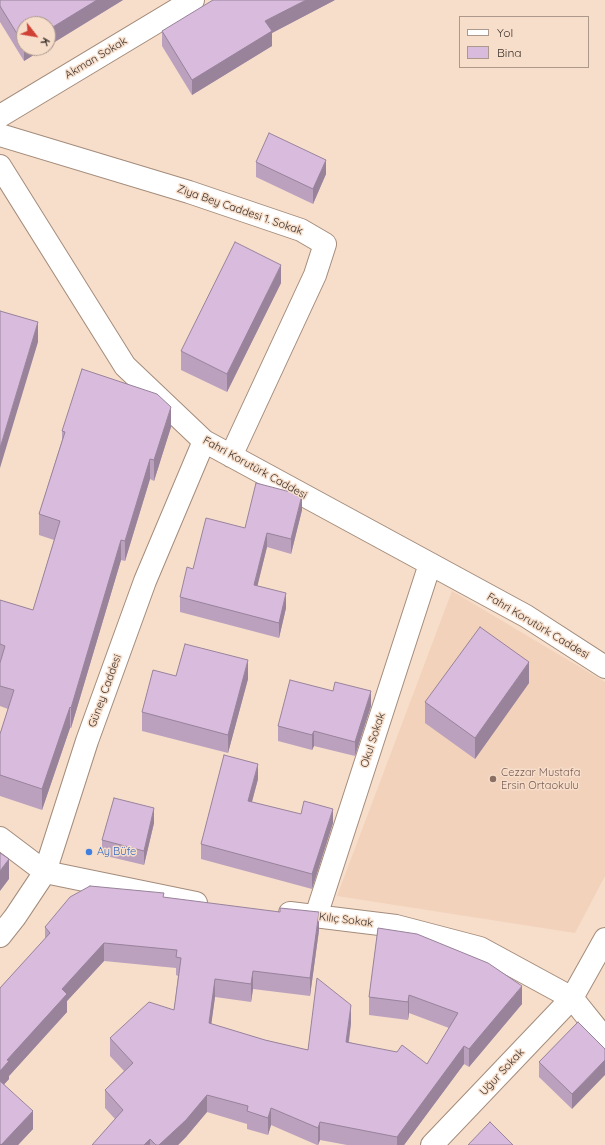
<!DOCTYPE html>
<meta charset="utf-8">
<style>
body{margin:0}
#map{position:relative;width:605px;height:1145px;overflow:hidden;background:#f7decb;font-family:Quicksand,sans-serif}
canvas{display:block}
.legend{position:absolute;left:459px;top:16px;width:130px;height:52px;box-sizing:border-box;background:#f7decb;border:1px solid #ac998b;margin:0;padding:5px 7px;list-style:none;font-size:12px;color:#3b312a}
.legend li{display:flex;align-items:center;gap:8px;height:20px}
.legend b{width:20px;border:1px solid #ac998b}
.north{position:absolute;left:16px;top:16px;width:40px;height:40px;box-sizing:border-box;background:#f7decb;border:1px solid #ac998b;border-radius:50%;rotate:121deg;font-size:11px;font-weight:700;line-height:16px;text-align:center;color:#3b312a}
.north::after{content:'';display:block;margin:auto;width:14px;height:18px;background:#cf4135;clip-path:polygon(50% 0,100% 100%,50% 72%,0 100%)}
</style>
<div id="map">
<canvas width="605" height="1145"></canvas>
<ul class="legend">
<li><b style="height:5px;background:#fff"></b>Yol</li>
<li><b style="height:11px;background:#d9bbdd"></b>Bina</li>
</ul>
<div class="north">K</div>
</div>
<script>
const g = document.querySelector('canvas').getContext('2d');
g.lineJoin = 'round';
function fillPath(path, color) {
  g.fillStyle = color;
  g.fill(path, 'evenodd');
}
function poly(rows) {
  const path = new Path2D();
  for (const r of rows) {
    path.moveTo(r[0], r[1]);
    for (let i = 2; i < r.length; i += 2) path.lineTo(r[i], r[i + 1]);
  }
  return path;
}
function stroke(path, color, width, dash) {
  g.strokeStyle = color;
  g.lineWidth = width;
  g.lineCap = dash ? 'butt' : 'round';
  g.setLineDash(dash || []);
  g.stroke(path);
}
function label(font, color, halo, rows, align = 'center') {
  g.font = font + ' Quicksand,sans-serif';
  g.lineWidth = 3;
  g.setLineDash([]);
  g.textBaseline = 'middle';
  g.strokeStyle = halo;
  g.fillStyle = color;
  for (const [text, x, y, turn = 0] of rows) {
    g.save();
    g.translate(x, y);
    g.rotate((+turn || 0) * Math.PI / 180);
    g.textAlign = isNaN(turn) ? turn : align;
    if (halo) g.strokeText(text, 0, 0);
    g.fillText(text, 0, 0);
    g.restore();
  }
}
fillPath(poly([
 [452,591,605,682,605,876,575,933,337,896]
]), '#f2d2ba');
const minor = poly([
 [0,116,193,0],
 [0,135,189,192,301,230,325,244,315,275,231,456],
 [0,166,125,366,204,441,526,616,605,667],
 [0,838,45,872,196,903],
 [290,913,396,926,480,948,572,998,605,1039],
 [316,916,430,564],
 [0,936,15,917,45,872,87,741,145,581,204,441],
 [432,1145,572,998,605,939]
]);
stroke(minor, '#a48c7b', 24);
stroke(minor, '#fff', 22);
fillPath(poly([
 [0,0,123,0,24,61,0,22],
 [335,0,272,33,272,46,192,95,162,46,162,31],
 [256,162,326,174,313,204,256,177],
 [281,283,227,392,181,370,181,351],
 [171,427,154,481,150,479,125,561,121,560,71,728,70,728,42,810,0,796,0,734,8,709,0,706,0,600,33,610,54,540,39,535,39,514,62,440,62,431],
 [302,510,291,554,267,547,257,586,286,608,279,638,180,612,180,597,193,569,245,528],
 [176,676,248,679,228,753,142,731,142,712],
 [529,683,475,759,425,723,425,702],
 [371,706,355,756,314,746,312,750,278,741,278,726],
 [258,779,252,802,333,823,312,889,201,859,201,844],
 [154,823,144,865,102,855,102,840],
 [164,897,319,930,310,996,253,989,251,1002,215,997,211,1024,265,1040,308,1050,351,1023,349,1042,427,1064,449,1028,409,1013,408,1020,369,1015,369,997,378,928,522,1004,469,1067,464,1064,404,1145,347,1145,320,1140,318,1145,317,1145,271,1125,268,1135,247,1129,247,1124,207,1112,186,1137,178,1145,92,1145,115,1119,105,1108,105,1090,124,1071,110,1056,110,1038,174,1010,178,976,176,975,176,968,104,961,67,1001,67,1012,9,1076,9,1079,4,1084,33,1129,18,1145,0,1145,0,988,45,939,45,927],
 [578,1022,572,1109,539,1077,539,1062]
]), '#bba1be');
fillPath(poly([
 [97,0,123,0,48,46,48,30],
 [306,0,335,0,272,33,272,46,192,95,192,80,265,21],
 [24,45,24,48,45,48,24,61],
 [326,160,326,174,313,204,313,189],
 [281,265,281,283,227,392,227,374],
 [38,322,38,342,0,468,0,448],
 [171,407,171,427,154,481,154,460],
 [150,459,150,479,125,561,125,541],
 [302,495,302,510,291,554,291,539],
 [267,533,267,547,254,600,254,585],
 [121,540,121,560,71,728,71,708],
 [286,593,286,608,279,638,279,623],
 [248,660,248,679,228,753,228,735],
 [529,662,529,683,475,759,475,738],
 [371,691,371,706,355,756,355,742],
 [70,707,70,728,42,810,42,789],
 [314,731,314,746,312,750,312,735],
 [258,764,258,779,248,816,248,801],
 [154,808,154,823,144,865,144,851],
 [333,809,333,823,312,889,312,874],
 [9,859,9,879,0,891,0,871],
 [319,912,319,930,310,996,310,978],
 [104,943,104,961,67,1001,67,1012,9,1076,9,1079,0,1089,0,1071,7,1060,62,989],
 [253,971,253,989,251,1002,251,984],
 [215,979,215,997,209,1041,209,1023],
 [522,986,522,1004,469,1067,469,1049],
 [409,995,409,1013,408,1020,408,1002],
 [351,1005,351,1023,346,1060,346,1042],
 [464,1046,464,1064,404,1145,397,1145,397,1137],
 [605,1060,605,1075,572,1109,572,1094],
 [207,1095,207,1112,186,1137,178,1145,159,1145],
 [271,1108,271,1125,268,1135,268,1118],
 [33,1111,33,1129,18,1145,1,1145],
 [320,1122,320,1140,318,1145,318,1128],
 [150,1139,150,1145,144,1145]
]), '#98839b');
const building = poly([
 [0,0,97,0,48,30,48,24,24,24,24,45,0,6,0,0],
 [213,0,306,0,265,21,272,31,192,80,162,31,213,0],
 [269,133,326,160,313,189,256,162,269,133],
 [235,242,281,265,227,374,181,351,235,242],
 [0,311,38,322,0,448,0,311],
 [82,369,157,394,171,407,154,460,150,459,125,541,121,540,71,708,70,707,42,789,0,775,0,734,14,690,0,686,0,663,5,646,0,644,0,600,33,610,60,521,39,514,65,432,62,431,82,369],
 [256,483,302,495,291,539,267,533,254,585,286,593,279,623,180,597,187,567,193,569,206,518,245,528,256,483],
 [480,627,529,662,475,738,425,702,480,627],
 [185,644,248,660,228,735,142,712,153,670,176,676,185,644],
 [290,680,333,691,335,682,371,691,355,742,314,731,312,735,278,726,290,680],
 [224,755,258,764,248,801,301,814,304,801,333,809,312,874,201,844,224,755],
 [114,798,154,808,144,851,102,840,114,798],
 [0,853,9,859,0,871,0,853],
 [90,886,164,893,163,897,280,912,280,908,319,912,310,978,253,971,251,984,215,979,209,1023,265,1040,308,1050,317,978,351,1005,346,1042,397,1052,402,1045,427,1064,458,1013,409,995,408,1002,369,997,378,928,417,934,488,963,522,986,469,1049,464,1046,397,1137,320,1122,318,1128,271,1108,268,1118,247,1111,248,1106,207,1095,186,1120,159,1145,156,1145,150,1139,144,1145,92,1145,123,1110,105,1090,133,1063,110,1038,149,1002,174,1010,181,958,176,957,177,950,104,943,62,989,67,994,7,1060,9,1061,0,1071,0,988,50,933,45,927,70,897,90,886],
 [578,1022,605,1049,605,1060,572,1094,539,1062,578,1022],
 [0,1081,33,1111,1,1145,0,1144,0,1081],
 [490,1122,513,1145,468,1145,490,1122]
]);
fillPath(building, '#d9bbdd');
stroke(building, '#98839b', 1);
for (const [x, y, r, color] of [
 [493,779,4,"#8d6e63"],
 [89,852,4,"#3f7fe0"]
]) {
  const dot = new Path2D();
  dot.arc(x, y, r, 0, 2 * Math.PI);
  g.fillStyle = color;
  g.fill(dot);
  stroke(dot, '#f7decb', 1.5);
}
label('11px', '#3b312a', '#f7decb', [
 ["Akman Sokak",96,58,-31],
 ["Ziya Bey Caddesi 1. Sokak",240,210,19],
 ["Fahri Korutürk Caddesi",255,468,29],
 ["Fahri Korutürk Caddesi",538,626,31],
 ["Güney Caddesi",105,691,-70],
 ["Okul Sokak",373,740,-72],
 ["Kılıç Sokak",346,920,7],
 ["Uğur Sokak",502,1072,-47]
]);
label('11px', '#785e54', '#f7decb', [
 ["Cezzar Mustafa",501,773],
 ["Ersin Ortaokulu",501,786]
], 'left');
label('11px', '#366cbe', '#f7decb', [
 ["Ay Büfe",97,852]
], 'left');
</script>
